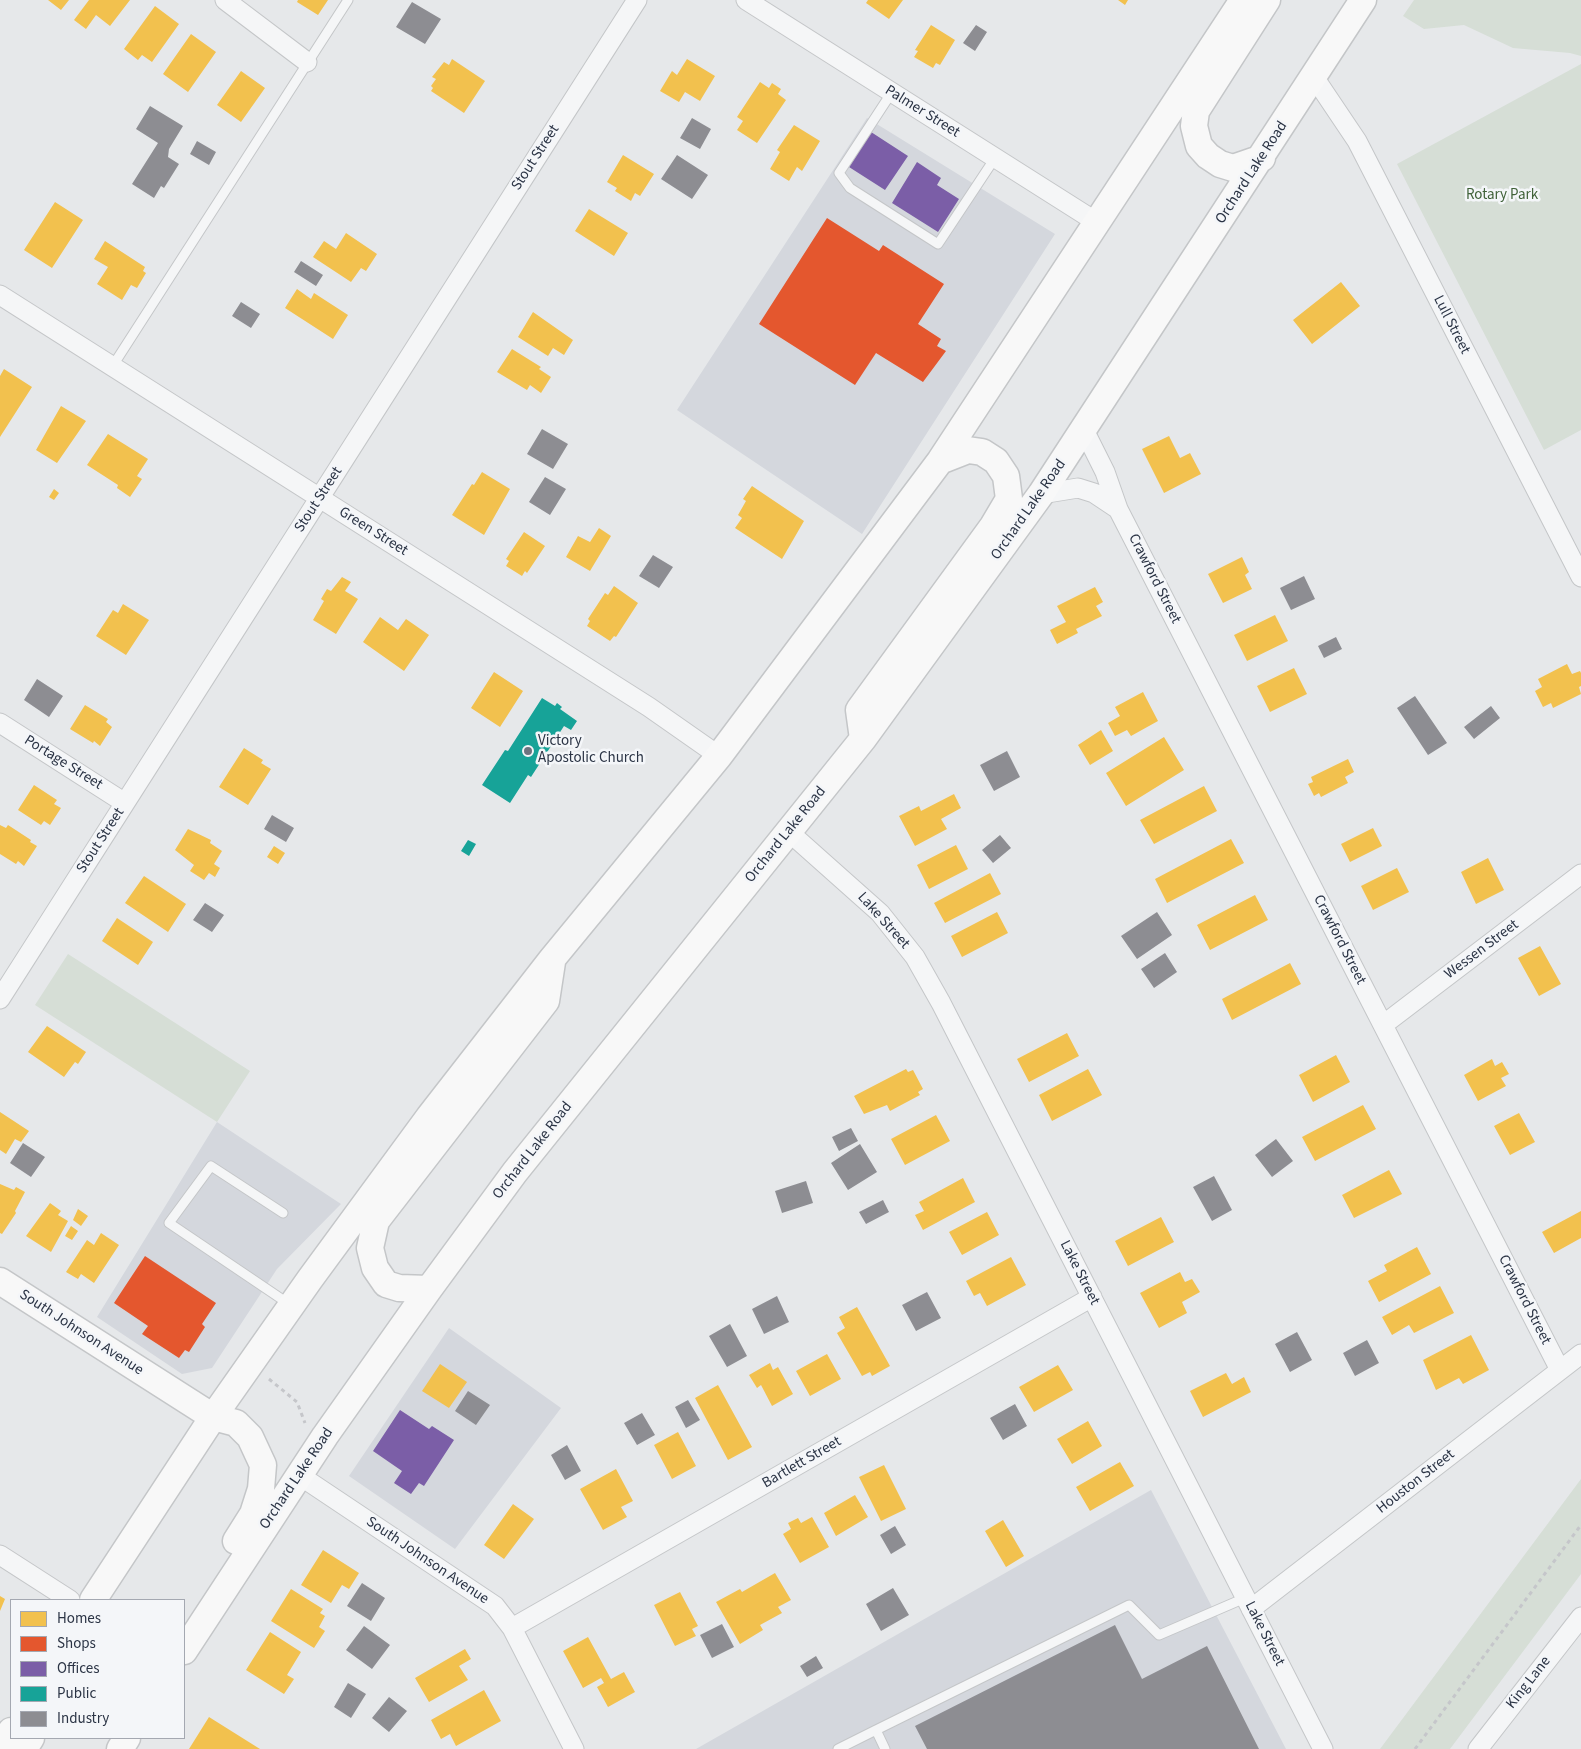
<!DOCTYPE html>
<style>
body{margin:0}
#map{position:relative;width:1581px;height:1749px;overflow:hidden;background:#e6e8ea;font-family:"Source Sans 3",sans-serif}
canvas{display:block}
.legend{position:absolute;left:10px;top:1599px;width:175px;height:140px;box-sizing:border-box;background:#f4f6f9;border:1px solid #a4a8b1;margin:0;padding:6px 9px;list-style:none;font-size:15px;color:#2b3445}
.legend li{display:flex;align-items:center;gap:10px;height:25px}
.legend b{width:25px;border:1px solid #a4a8b1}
</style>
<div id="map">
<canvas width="1581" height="1749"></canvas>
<ul class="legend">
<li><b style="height:14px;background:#f2c14e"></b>Homes</li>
<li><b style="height:14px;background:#e4572e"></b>Shops</li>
<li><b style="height:14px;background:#7b5ea7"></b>Offices</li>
<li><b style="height:14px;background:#17a398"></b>Public</li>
<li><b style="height:14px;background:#8d8d92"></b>Industry</li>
</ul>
</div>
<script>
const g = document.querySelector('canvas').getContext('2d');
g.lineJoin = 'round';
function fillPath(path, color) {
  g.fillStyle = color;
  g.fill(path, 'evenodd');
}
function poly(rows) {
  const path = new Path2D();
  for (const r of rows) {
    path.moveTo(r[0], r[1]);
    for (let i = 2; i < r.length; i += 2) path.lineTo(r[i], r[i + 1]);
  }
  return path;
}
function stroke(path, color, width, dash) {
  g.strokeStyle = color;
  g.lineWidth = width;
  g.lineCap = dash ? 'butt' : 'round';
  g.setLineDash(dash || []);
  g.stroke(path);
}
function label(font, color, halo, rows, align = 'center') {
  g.font = font + ' "Source Sans 3",sans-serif';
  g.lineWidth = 5;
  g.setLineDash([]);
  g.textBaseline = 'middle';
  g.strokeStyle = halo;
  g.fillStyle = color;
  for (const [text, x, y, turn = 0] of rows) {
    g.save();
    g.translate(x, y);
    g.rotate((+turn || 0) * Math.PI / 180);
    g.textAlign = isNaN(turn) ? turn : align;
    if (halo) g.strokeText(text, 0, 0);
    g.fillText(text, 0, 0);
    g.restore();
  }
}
fillPath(poly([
 [867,118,1055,234,862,534,677,410],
 [217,1122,341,1204,277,1269,212,1368,182,1374,97,1317],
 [449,1328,561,1408,455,1549,349,1476],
 [1151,1490,1286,1749,696,1749]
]), '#d4d7dd');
fillPath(poly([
 [1414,0,1581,0,1581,56,1570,53,1513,48,1464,25,1424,29,1403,16],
 [1581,64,1581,430,1544,450,1397,164],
 [68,954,250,1071,217,1122,35,1005],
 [1581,1479,1581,1574,1450,1749,1380,1749]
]), '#d6ded6');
fillPath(poly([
 [48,0,69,0,61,10],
 [89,0,130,0,110,26,96,15,86,29,74,20],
 [298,0,328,0,318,15,297,2],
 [868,0,903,0,889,19,866,3],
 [1118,0,1128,0,1125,5],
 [155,6,179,24,152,62,142,55,138,60,124,49],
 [931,25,955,40,940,65,936,63,933,68,914,57,918,51,915,50],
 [191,34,216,52,188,92,163,74],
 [452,59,485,81,464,113,431,91,433,88,431,86,436,79,432,77,444,62,449,65],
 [687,59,715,76,700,101,685,92,679,102,660,91,672,71,677,75],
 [241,71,265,88,241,122,217,105],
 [760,82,769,88,772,83,781,89,778,94,786,100,757,143,737,130,743,121,737,117],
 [794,125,820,141,802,171,797,167,789,181,770,169,780,152,777,150],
 [623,155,654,174,640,196,635,193,631,201,615,191,617,188,607,182],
 [55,202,83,220,52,268,24,250],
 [589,209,628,233,614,256,575,231],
 [346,233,377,254,366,271,361,268,351,282,313,257,324,241,336,249],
 [105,241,145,267,143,271,146,273,137,288,131,285,122,300,97,284,108,267,94,259],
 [1341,282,1360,306,1312,344,1293,320],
 [297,289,311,299,314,293,348,315,333,339,285,308],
 [533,312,573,340,564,355,553,348,548,356,518,337],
 [512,349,541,367,539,369,551,377,541,393,530,385,527,390,497,372],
 [4,369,32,387,0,437,0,376],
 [61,406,86,421,57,463,36,450],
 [108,434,148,459,137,476,142,479,130,497,117,488,118,485,87,465],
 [1169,436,1180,458,1190,453,1201,474,1164,493,1142,449],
 [482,472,510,489,484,535,452,515,472,484,474,485],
 [752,486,804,521,782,559,735,528,742,518,738,515,746,501,743,499],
 [54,489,59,493,54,500,49,497],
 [599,528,611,536,590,571,566,557,578,536,590,542],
 [524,532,545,546,527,573,525,571,522,576,506,566,509,561,506,559],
 [1242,557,1249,572,1245,575,1252,589,1223,603,1208,574],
 [342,577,351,582,345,591,358,599,336,634,313,620,324,601,321,599,327,589,331,591],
 [614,586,638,603,616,637,614,636,610,641,587,626,590,621,588,619,605,593,608,595],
 [1095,587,1103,602,1096,606,1102,616,1076,629,1078,633,1057,644,1050,630,1066,622,1057,606],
 [123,604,149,620,126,655,96,636,113,610,118,613],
 [1275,615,1288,641,1247,661,1234,635],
 [380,617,398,630,406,619,429,635,404,671,363,642],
 [1567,664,1572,674,1580,671,1581,673,1581,686,1579,687,1581,694,1553,708,1551,703,1543,707,1535,691,1542,687,1538,679],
 [1294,668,1307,694,1270,712,1257,686],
 [494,672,523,691,500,727,471,708],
 [1143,692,1158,721,1131,736,1127,730,1115,736,1108,723,1120,716,1115,707],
 [85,705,108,719,106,722,112,727,100,746,94,741,93,743,70,729],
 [1101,730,1113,751,1090,765,1078,745],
 [1164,737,1184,770,1126,806,1106,773],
 [244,748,263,760,261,763,271,769,248,805,219,787],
 [1348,759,1354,772,1345,777,1348,783,1321,797,1319,793,1314,796,1308,784,1313,782,1311,777],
 [34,785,57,800,54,804,61,808,50,825,44,821,41,825,18,810],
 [1204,786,1217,811,1154,844,1140,820],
 [954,794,961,808,941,819,947,829,915,846,899,816,919,806,921,811],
 [0,825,6,828,8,825,31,840,30,842,37,846,24,866,18,861,16,864,0,854],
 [1373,828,1382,846,1350,862,1341,844],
 [188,829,211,840,210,843,222,851,214,864,220,868,215,877,209,873,204,880,190,871,194,865,175,850],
 [1231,839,1244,863,1167,903,1155,879],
 [956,845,968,869,929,889,917,865],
 [274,846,285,853,278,864,267,857],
 [1488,858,1504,890,1476,904,1461,872],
 [1397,868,1409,892,1373,910,1361,886],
 [990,873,1001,894,945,923,934,903],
 [144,876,186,904,168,932,125,903],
 [1255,895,1268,920,1210,950,1197,925],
 [997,912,1008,933,962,957,951,936],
 [117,918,153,942,138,965,102,941],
 [1540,946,1561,984,1539,996,1518,958],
 [1290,963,1301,984,1232,1020,1222,999],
 [47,1026,86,1052,78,1064,75,1062,64,1077,28,1052],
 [1067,1033,1079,1056,1029,1082,1017,1059],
 [1336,1055,1350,1082,1313,1102,1299,1075],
 [1492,1059,1495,1066,1502,1062,1509,1074,1501,1078,1506,1086,1478,1101,1464,1075],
 [906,1069,908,1072,913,1070,923,1089,918,1092,920,1095,890,1111,887,1105,864,1114,854,1096],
 [1088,1069,1102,1095,1052,1121,1039,1095],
 [1363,1105,1376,1129,1315,1161,1302,1137],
 [0,1112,29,1131,21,1142,15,1139,6,1154,0,1150],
 [1519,1113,1535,1142,1510,1155,1494,1126],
 [936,1115,950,1141,905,1165,891,1139],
 [1389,1170,1402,1194,1354,1218,1342,1195],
 [963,1178,975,1202,923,1230,915,1215,924,1211,919,1202],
 [0,1184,14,1190,16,1187,25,1192,15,1211,16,1213,2,1234,0,1233],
 [50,1203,61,1211,58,1215,68,1221,51,1252,26,1236],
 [78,1209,88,1216,81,1226,73,1220],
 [1581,1211,1581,1238,1554,1253,1542,1232],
 [987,1212,999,1235,962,1255,949,1232],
 [1161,1217,1174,1242,1128,1266,1115,1241],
 [71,1226,78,1231,72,1240,65,1236],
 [101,1233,119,1245,94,1283,81,1274,78,1279,66,1272,87,1240,94,1245],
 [1417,1247,1431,1274,1379,1302,1368,1281,1387,1271,1384,1265],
 [1011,1257,1026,1285,987,1306,980,1293,974,1296,966,1281],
 [1180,1272,1185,1282,1192,1279,1200,1292,1182,1302,1187,1313,1159,1328,1140,1293],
 [1440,1286,1454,1313,1414,1333,1409,1325,1392,1335,1382,1317],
 [857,1307,890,1366,872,1376,870,1372,862,1376,837,1333,845,1328,839,1317],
 [1471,1335,1489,1370,1463,1384,1459,1378,1436,1390,1423,1360],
 [827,1354,841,1379,810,1396,796,1371],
 [770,1363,773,1370,778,1367,793,1394,772,1406,761,1385,757,1388,749,1375],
 [440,1364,467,1382,449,1408,422,1391],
 [1058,1365,1073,1390,1034,1412,1019,1387],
 [1226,1373,1232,1384,1244,1377,1251,1392,1203,1417,1190,1391],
 [718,1385,752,1447,728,1460,695,1398],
 [1088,1421,1102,1446,1072,1464,1057,1439],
 [678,1432,696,1466,672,1479,654,1445],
 [1120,1462,1134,1486,1090,1511,1076,1487],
 [884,1465,906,1509,881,1521,859,1477],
 [616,1469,633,1501,621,1507,627,1517,603,1530,580,1489],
 [855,1495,868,1517,836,1536,824,1513],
 [513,1504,534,1519,504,1559,484,1545],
 [812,1517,829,1547,800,1563,783,1534,791,1529,788,1523,798,1518,801,1523],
 [1003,1520,1024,1556,1006,1567,985,1531],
 [323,1550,359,1573,349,1589,342,1585,331,1603,301,1585],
 [775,1573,791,1600,778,1607,782,1613,760,1625,763,1630,740,1644,716,1602,740,1589,742,1592],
 [291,1589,323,1609,320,1613,325,1616,319,1627,325,1631,314,1648,271,1621],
 [680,1592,698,1626,692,1629,696,1636,675,1646,654,1605],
 [0,1596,5,1599,0,1611],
 [270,1632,301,1652,287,1675,294,1679,284,1694,246,1670],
 [588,1637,611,1679,624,1672,635,1692,608,1707,597,1687,604,1683,601,1678,583,1688,563,1651],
 [465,1649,471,1659,459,1666,468,1680,429,1702,415,1678],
 [484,1690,501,1721,456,1746,450,1734,441,1739,431,1720],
 [209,1717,260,1749,189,1749]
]), '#f2c14e');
fillPath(poly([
 [827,218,879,251,883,245,944,284,918,324,941,339,937,346,946,351,923,382,876,353,855,385,759,324],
 [145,1256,216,1303,202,1324,205,1327,189,1352,185,1350,179,1358,142,1334,148,1326,114,1303]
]), '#e4572e');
fillPath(poly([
 [871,132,908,156,885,190,849,167],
 [917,162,941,178,937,185,959,199,938,232,892,203],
 [400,1410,429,1429,432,1426,454,1440,424,1486,419,1483,411,1494,394,1483,402,1471,373,1451]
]), '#7b5ea7');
fillPath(poly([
 [542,698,555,706,557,703,562,707,560,709,577,721,571,730,564,726,531,777,528,775,510,803,482,785,505,750,508,751],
 [468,840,476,844,469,856,461,851]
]), '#17a398');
fillPath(poly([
 [412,2,441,19,425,44,396,27],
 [976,25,987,32,975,51,963,43],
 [150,106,183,126,169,149,168,157,179,164,164,188,161,186,154,198,132,184,158,143,136,129],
 [692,118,711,129,700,149,680,138],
 [197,141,216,152,209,165,190,154],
 [677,155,708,175,692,199,661,179],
 [301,261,323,275,316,286,294,272],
 [241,302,260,314,251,328,232,316],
 [542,429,568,444,553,469,527,454],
 [545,477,566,489,550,515,529,502],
 [653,555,673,567,659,588,639,576],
 [1304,576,1315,599,1291,610,1280,588],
 [1336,637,1342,649,1324,658,1318,646],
 [37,679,63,696,49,717,24,700],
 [1415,696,1447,743,1428,755,1397,708],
 [1491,706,1500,718,1474,739,1464,727],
 [1007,751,1020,777,994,791,980,765],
 [272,815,294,828,286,842,264,829],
 [1000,835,1011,848,993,863,982,850],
 [205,903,224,915,212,932,193,920],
 [1157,912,1172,935,1137,959,1121,936],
 [1165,953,1177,972,1154,988,1141,969],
 [851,1128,858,1141,839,1151,832,1137],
 [1276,1139,1293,1161,1272,1177,1255,1155],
 [23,1143,45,1157,31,1177,10,1163],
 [860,1144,877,1172,848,1190,831,1163],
 [1214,1176,1232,1210,1212,1221,1193,1187],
 [806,1181,813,1203,782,1213,775,1191],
 [883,1200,889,1212,866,1224,859,1212],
 [927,1292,941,1318,916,1331,902,1305],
 [777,1296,789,1322,764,1334,752,1309],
 [730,1324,747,1356,727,1367,709,1336],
 [1297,1332,1312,1360,1290,1372,1275,1344],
 [1367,1340,1379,1363,1355,1376,1343,1353],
 [468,1391,490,1405,476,1425,455,1411],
 [688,1400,700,1420,686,1428,675,1407],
 [1015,1404,1027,1426,1003,1440,990,1418],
 [642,1413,655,1435,637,1445,624,1423],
 [567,1445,581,1471,565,1480,551,1455],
 [895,1526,906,1545,891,1554,880,1535],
 [362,1583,385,1598,371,1621,347,1606],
 [893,1588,909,1615,881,1631,866,1604],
 [722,1624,734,1647,712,1658,700,1635],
 [1115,1625,1142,1679,1207,1646,1259,1749,927,1749,915,1726],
 [364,1626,390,1645,372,1669,346,1650],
 [816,1656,823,1668,807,1677,800,1666],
 [348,1683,366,1694,351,1718,334,1707],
 [389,1697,407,1711,389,1732,372,1718]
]), '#8d8d92');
const lane = poly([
 [892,92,839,173,850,188,938,244,995,158],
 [112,367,348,0],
 [283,1213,211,1166,169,1223,289,1304],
 [838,1749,876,1730],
 [885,1749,876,1730,1129,1605,1159,1635,1245,1598]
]);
const street = poly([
 [225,0,307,62],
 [746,0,1098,223],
 [1314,77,1357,141,1581,577],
 [0,295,649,707,719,756],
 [1084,430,1105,472,1118,509,1560,1370],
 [1041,494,1078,488,1094,493,1118,509],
 [0,723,125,803],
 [789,832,880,913,915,957,941,1003,1323,1749],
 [0,999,637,0],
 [1383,1025,1581,874],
 [299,1475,495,1606,512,1628,574,1749],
 [0,1555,70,1600],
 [1251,1609,1581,1354],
 [512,1628,1092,1297],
 [1478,1749,1581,1617]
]);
const secondary = poly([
 [1262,158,1233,168,1220,164,1208,156,1199,146,1194,126,1196,111,1267,0],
 [863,739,859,710,993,526,1009,499,1006,476,996,461,982,452,968,450,940,461],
 [0,1281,213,1417,236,1423,250,1437,263,1465,261,1489,253,1514,236,1541],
 [429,1289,399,1288,386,1284,375,1268,370,1248,376,1221,546,1001,552,962],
 [93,1600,213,1417,310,1279,429,1117,552,959,719,756,940,461,1243,0],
 [184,1651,325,1436,429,1289,515,1172,863,739,1041,494,1363,0],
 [0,1749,11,1731],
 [24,1749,31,1738],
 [120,1749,127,1738]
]);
stroke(lane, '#c4c6c8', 11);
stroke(street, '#c4c6c8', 21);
stroke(secondary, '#c4c6c8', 29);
stroke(poly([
 [269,1379,297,1402,305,1423],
 [1415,1749,1581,1525]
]), '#c5c6ca', 3, [4, 4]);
stroke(lane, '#f5f6f7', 9);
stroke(street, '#f5f6f7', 19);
stroke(secondary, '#f8f8f8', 26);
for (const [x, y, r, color] of [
 [528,751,5,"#6c737f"]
]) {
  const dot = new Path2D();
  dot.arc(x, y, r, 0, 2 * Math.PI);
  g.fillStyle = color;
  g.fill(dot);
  stroke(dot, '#f4f6f9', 2);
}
label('15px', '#2b3445', '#f4f6f9', [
 ["Palmer Street",922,112,32],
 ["Stout Street",536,158,-57],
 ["Orchard Lake Road",1252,173,-57],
 ["Lull Street",1451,325,63],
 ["Stout Street",319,500,-57],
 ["Orchard Lake Road",1029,510,-55],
 ["Green Street",373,532,32],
 ["Crawford Street",1154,579,63],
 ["Portage Street",63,763,32],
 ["Orchard Lake Road",786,835,-51],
 ["Stout Street",101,841,-57],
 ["Lake Street",883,921,48],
 ["Crawford Street",1339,940,63],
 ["Wessen Street",1482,950,-37],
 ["Orchard Lake Road",533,1151,-52],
 ["Lake Street",1079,1273,63],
 ["Crawford Street",1524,1300,63],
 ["South Johnson Avenue",81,1333,33],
 ["Bartlett Street",802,1463,-30],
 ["Orchard Lake Road",297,1479,-56],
 ["Houston Street",1416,1482,-38],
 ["South Johnson Avenue",427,1561,34],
 ["Lake Street",1264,1634,63],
 ["King Lane",1529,1683,-52]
]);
label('15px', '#3f6138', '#f4f6f9', [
 ["Rotary Park",1502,196]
]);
label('15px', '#2b3445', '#f4f6f9', [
 ["Victory",538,742],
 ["Apostolic Church",538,759]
], 'left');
</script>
